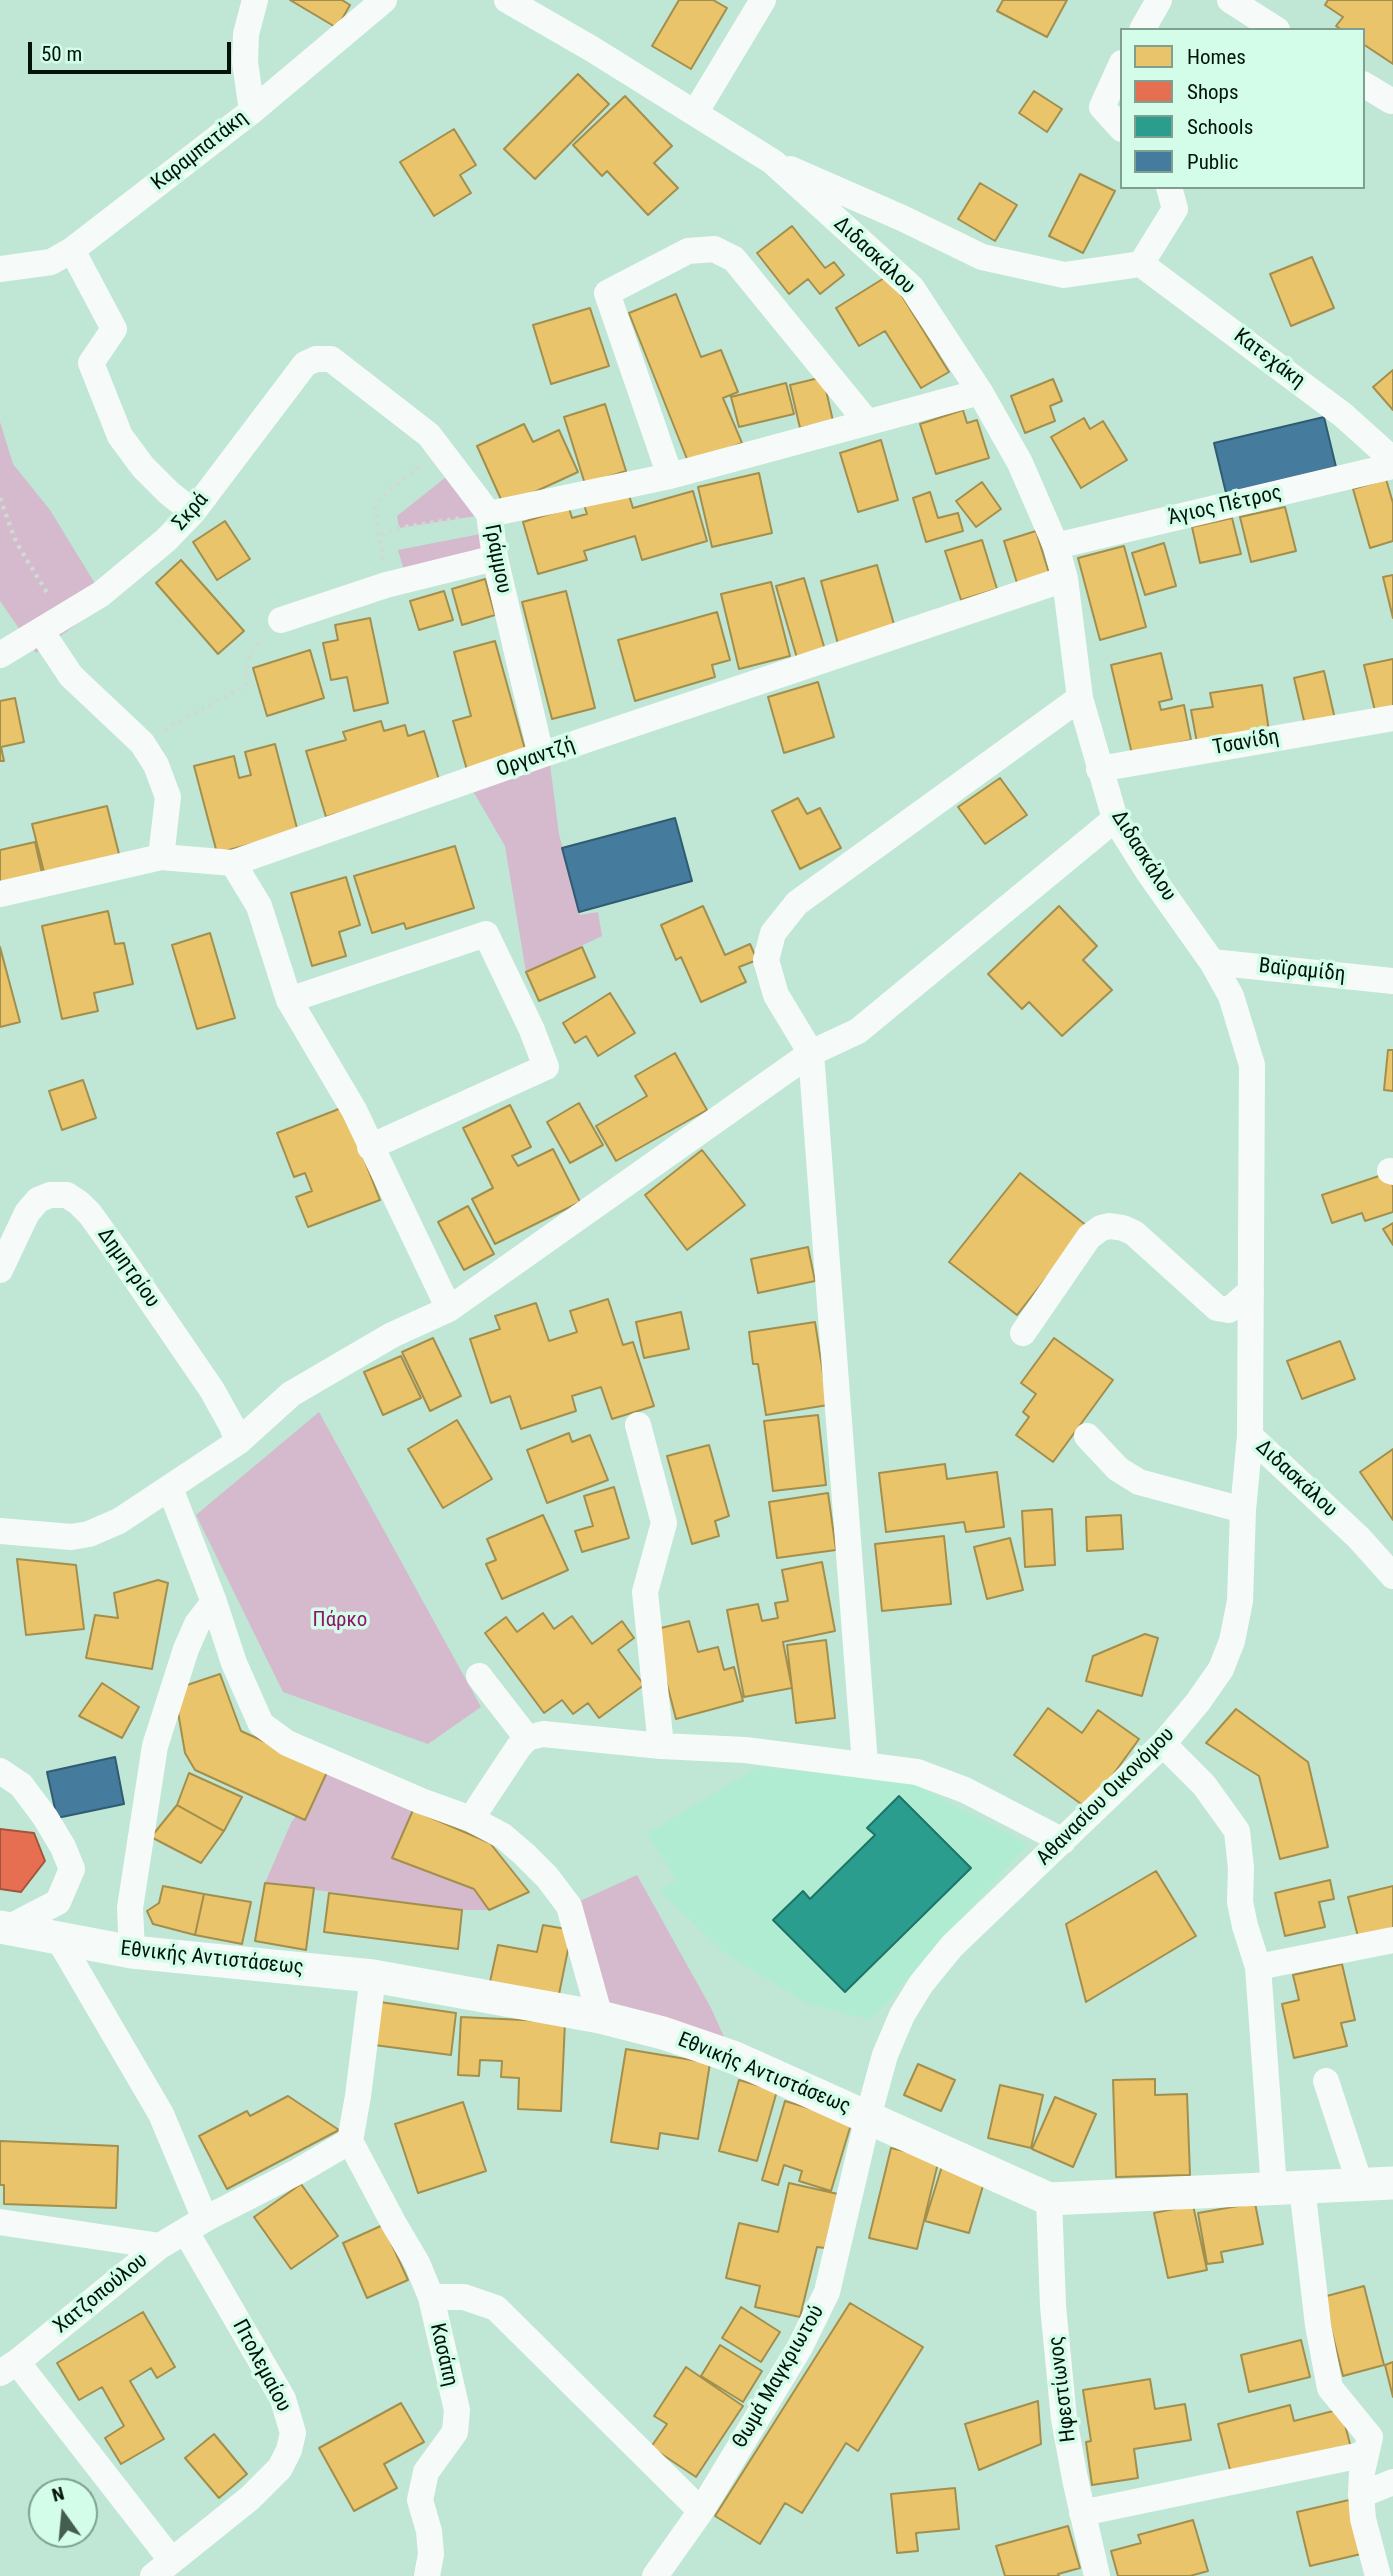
<!DOCTYPE html>
<meta charset="utf-8">
<style>
body{margin:0}
#map{position:relative;width:1393px;height:2576px;overflow:hidden;background:#c0e7d5;font-family:"Roboto Condensed",sans-serif}
canvas{display:block}
.legend{position:absolute;left:1120px;top:28px;width:245px;height:161px;box-sizing:border-box;background:#d4fde9;border:2px solid #7fa090;margin:0;padding:9px 12px;list-style:none;font-size:21px;color:#00140a}
.legend li{display:flex;align-items:center;gap:14px;height:35px}
.legend b{width:35px;border:2px solid #7fa090}
.north{position:absolute;left:28px;top:2478px;width:70px;height:70px;box-sizing:border-box;background:#d4fde9;border:2px solid #7fa090;border-radius:50%;rotate:345deg;font-size:19px;font-weight:700;line-height:28px;text-align:center;color:#00140a}
.north::after{content:'';display:block;margin:auto;width:24px;height:32px;background:#435e51;clip-path:polygon(50% 0,100% 100%,50% 72%,0 100%)}
.scale{position:absolute;left:28px;top:42px;width:203px;height:32px;box-sizing:border-box;border:4px solid #00140a;border-top:0;padding-left:9px;font-size:21px;line-height:24px;white-space:nowrap;color:#00140a;-webkit-text-stroke:5px #d4fde9;paint-order:stroke}
</style>
<div id="map">
<canvas width="1393" height="2576"></canvas>
<ul class="legend">
<li><b style="height:19px;background:#e9c46a"></b>Homes</li>
<li><b style="height:19px;background:#e76f51"></b>Shops</li>
<li><b style="height:19px;background:#2a9d8f"></b>Schools</li>
<li><b style="height:19px;background:#457b9d"></b>Public</li>
</ul>
<div class="north">N</div>
<div class="scale">50 m</div>
</div>
<script>
const g = document.querySelector('canvas').getContext('2d');
g.lineJoin = 'round';
function fillPath(path, color) {
  g.fillStyle = color;
  g.fill(path, 'evenodd');
}
function poly(rows) {
  const path = new Path2D();
  for (const r of rows) {
    path.moveTo(r[0], r[1]);
    for (let i = 2; i < r.length; i += 2) path.lineTo(r[i], r[i + 1]);
  }
  return path;
}
function stroke(path, color, width, dash) {
  g.strokeStyle = color;
  g.lineWidth = width;
  g.lineCap = dash ? 'butt' : 'round';
  g.setLineDash(dash || []);
  g.stroke(path);
}
function label(font, color, halo, rows, align = 'center') {
  g.font = font + ' "Roboto Condensed",sans-serif';
  g.lineWidth = 7;
  g.setLineDash([]);
  g.textBaseline = 'middle';
  g.strokeStyle = halo;
  g.fillStyle = color;
  for (const [text, x, y, turn = 0] of rows) {
    g.save();
    g.translate(x, y);
    g.rotate((+turn || 0) * Math.PI / 180);
    g.textAlign = isNaN(turn) ? turn : align;
    if (halo) g.strokeText(text, 0, 0);
    g.fillText(text, 0, 0);
    g.restore();
  }
}
fillPath(poly([
 [758,1767,910,1782,1028,1844,871,2020,806,2003,725,1953,660,1891,677,1880,647,1834]
]), '#b0ecd1');
fillPath(poly([
 [0,422,13,464,50,510,107,603,36,653,0,601],
 [455,470,489,514,399,528,397,516],
 [490,532,495,558,407,581,398,550],
 [550,764,559,834,580,915,598,912,602,936,526,972,505,846,473,791],
 [319,1412,481,1707,428,1744,283,1692,196,1515],
 [328,1770,413,1810,393,1858,474,1889,489,1910,462,1910,265,1883,291,1823],
 [637,1875,711,2008,733,2057,600,2017,569,1906]
]), '#d5b9cc');
const homes = poly([
 [290,0,342,0,350,5,337,28,290,0],
 [679,0,713,0,727,8,691,69,652,46,679,0],
 [1003,0,1067,0,1047,37,997,11,1003,0],
 [1328,0,1393,0,1393,64,1363,44,1363,30,1342,30,1336,26,1343,17,1325,5,1328,0],
 [578,74,609,104,535,179,504,149,578,74],
 [1034,91,1062,109,1047,132,1019,113,1034,91],
 [625,96,672,146,654,163,678,188,648,215,607,171,602,176,573,145,625,96],
 [454,129,476,165,460,175,471,193,434,216,400,162,454,129],
 [1080,174,1115,191,1083,253,1049,236,1080,174],
 [980,183,1017,205,995,241,958,219,980,183],
 [792,226,825,268,834,262,844,275,820,294,808,279,789,294,757,253,792,226],
 [1312,257,1334,308,1291,326,1270,274,1312,257],
 [889,275,949,372,921,388,885,331,859,346,836,308,889,275],
 [676,294,701,357,721,350,738,392,723,398,742,443,689,464,629,313,676,294],
 [590,308,609,366,551,384,533,325,590,308],
 [1393,370,1393,410,1373,387,1393,370],
 [823,377,833,421,800,428,790,385,823,377],
 [1053,379,1062,401,1050,406,1055,421,1025,433,1011,396,1053,379],
 [786,383,794,414,739,427,731,397,786,383],
 [605,404,626,471,585,484,564,417,605,404],
 [963,410,967,423,977,420,989,458,936,474,920,424,963,410],
 [1084,418,1090,429,1103,421,1127,460,1081,488,1051,437,1084,418],
 [524,424,533,442,559,430,578,472,504,506,477,446,524,424],
 [881,440,898,500,858,512,840,453,881,440],
 [759,473,772,533,712,547,698,487,759,473],
 [1386,479,1393,503,1393,541,1370,548,1353,489,1386,479],
 [982,482,1001,509,976,527,956,501,982,482],
 [627,489,633,508,693,491,707,541,642,560,635,536,584,551,587,560,538,574,523,522,569,508,572,518,587,514,583,502,627,489],
 [930,492,938,518,958,513,963,531,926,542,913,498,930,492],
 [1285,507,1296,551,1251,562,1240,517,1285,507],
 [1232,518,1241,554,1200,563,1192,527,1232,518],
 [225,521,250,559,217,580,193,542,225,521],
 [1036,531,1049,573,1017,583,1004,541,1036,531],
 [982,540,997,589,961,600,945,551,982,540],
 [1164,543,1176,586,1145,595,1132,553,1164,543],
 [1124,546,1146,627,1100,640,1078,558,1124,546],
 [181,560,244,631,218,654,156,583,181,560],
 [877,565,895,628,838,644,821,581,877,565],
 [1393,575,1393,618,1383,577,1393,575],
 [804,578,825,650,797,658,776,586,804,578],
 [485,579,495,615,462,625,452,589,485,579],
 [771,582,790,656,739,669,721,594,771,582],
 [444,591,453,620,419,630,410,601,444,591],
 [566,591,595,708,552,719,522,602,566,591],
 [717,612,730,660,712,665,715,677,635,701,618,640,717,612],
 [370,618,388,703,354,711,347,677,331,680,323,643,338,640,335,625,370,618],
 [495,641,526,753,467,770,453,721,471,716,454,652,495,641],
 [310,650,324,698,267,716,253,668,310,650],
 [1161,653,1172,699,1159,702,1161,710,1184,705,1191,740,1132,754,1111,665,1161,653],
 [1393,659,1393,711,1376,715,1364,665,1393,659],
 [1324,671,1335,719,1305,725,1294,678,1324,671],
 [818,682,834,737,784,753,768,697,818,682],
 [1262,685,1269,731,1197,743,1191,710,1213,707,1210,693,1262,685],
 [15,698,24,742,1,747,4,761,0,761,0,701,15,698],
 [381,721,384,731,405,725,408,736,424,731,440,783,326,817,306,751,346,740,343,732,381,721],
 [275,744,298,832,217,853,194,766,234,756,239,778,251,775,245,752,275,744],
 [1000,778,1027,815,985,844,958,807,1000,778],
 [798,798,807,814,820,808,841,848,800,869,772,811,798,798],
 [107,806,120,858,45,876,32,824,107,806],
 [35,842,44,882,0,890,0,850,35,842],
 [455,846,474,908,406,929,404,923,372,933,354,876,455,846],
 [346,877,360,925,339,932,346,956,312,966,291,893,346,877],
 [703,906,725,955,750,944,757,960,739,967,746,982,701,1002,681,957,676,960,661,925,703,906],
 [1059,906,1097,946,1083,960,1112,990,1062,1036,1029,1002,1022,1009,988,974,1059,906],
 [108,911,115,944,124,943,133,984,94,993,98,1011,62,1019,42,926,108,911],
 [210,933,235,1018,197,1029,172,945,210,933],
 [0,947,20,1022,0,1027,0,947],
 [582,947,595,977,539,1001,526,972,582,947],
 [610,993,635,1033,598,1056,586,1036,575,1043,563,1023,610,993],
 [1388,1050,1393,1050,1393,1091,1384,1090,1388,1050],
 [675,1053,707,1110,616,1161,596,1126,647,1096,635,1076,675,1053],
 [83,1080,96,1118,62,1130,49,1091,83,1080],
 [579,1103,603,1145,570,1163,547,1122,579,1103],
 [510,1105,531,1147,512,1156,518,1166,553,1149,580,1202,495,1244,472,1199,493,1188,463,1128,510,1105],
 [344,1107,380,1200,308,1227,296,1197,312,1191,305,1173,294,1177,277,1133,344,1107],
 [702,1150,745,1205,687,1250,645,1195,702,1150],
 [1020,1173,1087,1226,1017,1315,949,1262,1020,1173],
 [1388,1173,1393,1187,1393,1212,1365,1221,1362,1213,1332,1223,1322,1195,1388,1173],
 [468,1206,494,1254,464,1270,438,1222,468,1206],
 [1393,1223,1393,1245,1383,1229,1393,1223],
 [808,1247,815,1281,758,1293,751,1259,808,1247],
 [608,1299,623,1345,633,1342,654,1406,612,1419,601,1387,572,1396,576,1411,521,1429,510,1396,491,1403,470,1339,500,1329,495,1316,536,1303,549,1341,577,1332,570,1311,608,1299],
 [681,1312,689,1349,644,1358,636,1322,681,1312],
 [815,1322,828,1405,766,1415,758,1364,753,1364,749,1332,815,1322],
 [433,1338,461,1396,430,1411,402,1352,433,1338],
 [1054,1338,1113,1380,1053,1462,1016,1435,1029,1417,1023,1412,1036,1394,1021,1383,1054,1338],
 [1340,1341,1355,1379,1302,1399,1287,1361,1340,1341],
 [401,1356,421,1398,383,1415,364,1372,401,1356],
 [818,1415,826,1485,773,1491,764,1421,818,1415],
 [457,1420,492,1479,443,1508,408,1449,457,1420],
 [569,1433,572,1442,590,1435,608,1480,547,1503,527,1450,569,1433],
 [709,1445,729,1516,715,1521,719,1536,692,1544,667,1456,709,1445],
 [1393,1449,1393,1520,1360,1472,1393,1449],
 [945,1464,947,1479,997,1472,1004,1527,966,1532,964,1522,886,1532,879,1473,945,1464],
 [614,1487,629,1538,582,1552,575,1531,593,1526,584,1496,614,1487],
 [828,1493,836,1550,777,1558,769,1502,828,1493],
 [1052,1509,1055,1565,1025,1567,1022,1511,1052,1509],
 [543,1515,568,1570,502,1599,486,1564,496,1560,487,1539,543,1515],
 [1121,1515,1123,1549,1087,1551,1086,1517,1121,1515],
 [944,1536,951,1604,882,1611,875,1544,944,1536],
 [1010,1538,1023,1590,987,1599,974,1547,1010,1538],
 [17,1559,76,1565,84,1629,26,1635,17,1559],
 [822,1562,835,1631,783,1642,792,1688,744,1697,727,1610,758,1604,762,1621,778,1618,775,1603,788,1601,782,1570,822,1562],
 [158,1580,168,1583,152,1669,86,1658,95,1615,118,1618,114,1593,158,1580],
 [543,1613,554,1629,572,1616,592,1644,622,1621,634,1638,618,1650,644,1685,599,1718,588,1703,573,1714,562,1700,544,1713,485,1633,506,1617,517,1632,543,1613],
 [689,1621,698,1652,718,1647,724,1670,734,1667,743,1701,676,1719,653,1630,689,1621],
 [1145,1634,1158,1638,1142,1696,1086,1681,1093,1656,1145,1634],
 [826,1640,835,1718,796,1723,787,1645,826,1640],
 [220,1674,241,1731,328,1770,305,1820,195,1770,185,1753,177,1706,187,1685,220,1674],
 [102,1683,139,1707,122,1738,79,1716,102,1683],
 [1048,1708,1082,1733,1098,1710,1139,1739,1088,1809,1014,1755,1048,1708],
 [1236,1709,1308,1762,1328,1847,1280,1859,1259,1776,1206,1743,1236,1709],
 [189,1773,242,1797,224,1831,177,1805,189,1773],
 [177,1805,224,1831,201,1863,151,1837,177,1805],
 [413,1810,490,1843,529,1892,489,1910,474,1889,392,1858,413,1810],
 [1156,1871,1196,1936,1086,2002,1066,1924,1156,1871],
 [1330,1880,1334,1899,1319,1902,1325,1927,1285,1936,1275,1893,1330,1880],
 [265,1883,314,1888,306,1950,255,1941,265,1883],
 [163,1886,204,1894,195,1935,153,1924,147,1911,159,1903,163,1886],
 [1393,1886,1393,1928,1358,1937,1348,1897,1393,1886],
 [329,1893,462,1910,458,1949,324,1932,329,1893],
 [204,1894,251,1902,242,1944,195,1935,204,1894],
 [543,1925,572,1930,557,2004,488,1991,498,1945,537,1952,543,1925],
 [1342,1964,1355,2020,1341,2023,1347,2046,1294,2058,1282,2004,1299,2000,1293,1975,1342,1964],
 [380,2002,456,2013,451,2055,374,2045,380,2002],
 [461,2017,565,2022,561,2111,518,2109,519,2078,501,2077,502,2061,480,2060,479,2076,458,2075,461,2017],
 [626,2049,710,2063,698,2139,660,2133,658,2149,611,2142,626,2049],
 [918,2064,955,2080,941,2111,904,2095,918,2064],
 [1155,2079,1155,2095,1187,2094,1190,2175,1116,2177,1113,2080,1155,2079],
 [739,2080,777,2091,757,2161,719,2151,739,2080],
 [1000,2085,1043,2095,1031,2148,988,2138,1000,2085],
 [288,2096,339,2130,227,2189,199,2136,247,2111,250,2116,288,2096],
 [1055,2097,1096,2114,1073,2167,1032,2149,1055,2097],
 [785,2101,852,2121,831,2191,799,2181,802,2171,784,2165,778,2185,762,2180,785,2101],
 [463,2102,486,2171,418,2193,395,2124,463,2102],
 [0,2141,118,2146,116,2208,4,2204,4,2185,0,2185,0,2141],
 [891,2148,939,2159,917,2249,869,2238,891,2148],
 [942,2166,985,2179,969,2233,925,2221,942,2166],
 [789,2183,838,2194,825,2248,817,2247,800,2317,755,2307,760,2286,726,2278,739,2223,778,2232,789,2183],
 [301,2184,338,2236,291,2269,254,2217,301,2184],
 [1255,2203,1263,2244,1221,2252,1223,2262,1207,2264,1198,2213,1255,2203],
 [1193,2205,1207,2270,1168,2278,1154,2213,1193,2205],
 [383,2225,408,2280,367,2298,343,2243,383,2225],
 [1364,2286,1384,2365,1343,2376,1323,2297,1364,2286],
 [850,2303,923,2347,858,2451,846,2443,802,2513,785,2503,760,2544,715,2516,850,2303],
 [741,2307,780,2332,761,2362,722,2338,741,2307],
 [143,2312,175,2367,157,2378,151,2368,130,2381,164,2439,121,2464,105,2438,124,2426,102,2387,79,2400,57,2363,143,2312],
 [1301,2340,1310,2377,1249,2392,1241,2355,1301,2340],
 [720,2345,762,2371,743,2402,701,2376,720,2345],
 [1393,2362,1393,2397,1385,2365,1393,2362],
 [686,2367,743,2406,696,2477,651,2447,667,2424,654,2416,686,2367],
 [1150,2379,1155,2409,1185,2404,1191,2440,1134,2449,1138,2478,1092,2485,1086,2442,1091,2441,1083,2390,1150,2379],
 [1038,2401,1041,2444,979,2470,965,2424,1038,2401],
 [401,2403,424,2442,384,2464,397,2488,354,2511,319,2448,401,2403],
 [1290,2405,1294,2421,1341,2409,1351,2448,1233,2481,1218,2424,1290,2405],
 [214,2434,247,2474,219,2498,185,2458,214,2434],
 [955,2488,959,2529,916,2533,918,2551,897,2553,891,2494,955,2488],
 [1349,2500,1361,2554,1310,2566,1297,2512,1349,2500],
 [1193,2520,1208,2571,1190,2576,1118,2576,1111,2551,1141,2543,1138,2535,1193,2520],
 [1068,2526,1080,2568,1058,2574,1059,2576,1005,2576,996,2546,1068,2526]
]);
fillPath(homes, '#e9c46a');
stroke(homes, '#a38f4d', 2);
const shops = poly([
 [0,1829,34,1833,45,1861,21,1892,0,1889,0,1829]
]);
fillPath(shops, '#e76f51');
stroke(shops, '#a2543c', 2);
const schools = poly([
 [899,1796,971,1868,845,1992,773,1920,803,1891,810,1899,875,1835,867,1828,899,1796]
]);
fillPath(schools, '#2a9d8f');
stroke(schools, '#1d7467', 2);
const public = poly([
 [1324,417,1336,467,1226,493,1214,443,1324,417],
 [675,818,692,881,579,912,562,848,675,818],
 [115,1757,124,1804,57,1818,47,1772,115,1757]
]);
fillPath(public, '#457b9d');
stroke(public, '#305c71', 2);
stroke(poly([
 [0,498,16,542,49,596],
 [381,535,399,528,462,518],
 [383,560,375,506,391,488,421,465],
 [164,730,246,685,249,655,263,639]
]), '#cedbd5', 4.5, [3.5, 5]);
stroke(poly([
 [507,0,592,49,773,162,912,288,980,392,1020,463,1056,546,1065,579,1080,698,1115,819,1149,873,1212,962,1231,996,1252,1065,1250,1436,1243,1510,1240,1601,1232,1641,1221,1669,1198,1702,1163,1744,952,1946,921,1984,902,2015,885,2055,868,2117,827,2292,800,2347,701,2511,655,2576],
 [1230,0,1277,30],
 [1142,30,1159,0],
 [1122,63,1102,107,1122,129],
 [1363,84,1391,101],
 [252,111,245,62,246,34,255,0],
 [695,113,763,0],
 [790,169,902,218,982,257,1064,275,1141,264],
 [72,250,114,329,91,363,120,436,143,467,169,493,193,512],
 [1141,264,1343,415,1393,460],
 [1141,264,1175,209,1169,187],
 [0,269,51,262,72,250,252,111,384,0],
 [670,476,607,293,688,251,714,249,734,259,867,422],
 [489,514,670,476,980,392],
 [1056,546,1393,466],
 [281,620,386,585,495,558],
 [41,631,71,676,142,743,156,765,168,797,161,857],
 [0,655,101,594,166,540,193,512,305,364,316,359,331,359,429,435,489,514,495,558,541,755],
 [1099,769,1393,718],
 [233,863,259,906,289,1000,354,1110,449,1309],
 [0,894,161,857,233,863,541,755,1065,579],
 [1212,962,1393,981],
 [289,1000,486,934,532,1030,546,1067,370,1147],
 [1390,1171,1393,1172],
 [0,1270,27,1213,38,1200,50,1195,67,1195,79,1203,90,1214,121,1257,212,1390,232,1426,238,1442],
 [1023,1333,1089,1237,1101,1228,1110,1226,1123,1228,1134,1233,1217,1308,1229,1310,1251,1291],
 [638,1425,664,1523,645,1592,661,1746],
 [1087,1436,1118,1469,1139,1482,1243,1510],
 [1250,1436,1359,1538,1393,1576],
 [170,1488,214,1602,234,1663,261,1724,287,1743,421,1801,471,1819,503,1836,524,1854,547,1877,569,1906,600,2017],
 [0,1531,71,1537,89,1534,119,1521,238,1442,291,1394,392,1335,449,1309,811,1053,858,1031,1115,819],
 [479,1676,527,1738],
 [1163,1744,1204,1785,1237,1831,1241,1868,1240,1902,1245,1926,1258,1967,1274,2189],
 [865,1764,811,1053,776,995,766,960,773,933,797,903,1080,698],
 [0,1771,21,1785,45,1817,63,1847,72,1869,58,1902,8,1928],
 [471,1819,518,1748,527,1738,543,1734,661,1746,745,1750,917,1772,965,1790,1063,1841],
 [58,1938,161,2114,205,2219],
 [132,1952,130,1908,155,1746,186,1649,197,1624,214,1602],
 [1258,1967,1393,1940],
 [1326,2081,1360,2184],
 [350,2141,394,2224,417,2263,431,2297,457,2410,455,2432,426,2472,420,2500,429,2531,431,2554,427,2576],
 [1302,2187,1318,2325,1330,2388,1370,2437,1362,2472,1361,2495,1363,2519,1378,2576],
 [1049,2199,1053,2306,1064,2419,1075,2479,1097,2576],
 [0,2222,160,2246],
 [431,2297,464,2297,496,2308,701,2511],
 [17,2362,172,2561],
 [0,2373,17,2362,160,2246,205,2219,297,2172,350,2141,358,2096,373,1976],
 [1361,2495,1393,2482],
 [1082,2513,1366,2454],
 [153,2576,250,2498,280,2468,289,2450,293,2433,283,2399,186,2232]
]), '#f6fbf9', 26);
stroke(poly([
 [0,1927,132,1952,373,1976,600,2017,663,2033,733,2057,1049,2199,1393,2183]
]), '#f6fbf9', 33);
label('21px', '#00140a', '#d4fde9', [
 ["Καραμπατάκη",200,151,-38],
 ["Διδασκάλου",874,256,43],
 ["Κατεχάκη",1269,359,37],
 ["Άγιος Πέτρος",1225,506,-13],
 ["Σκρά",191,512,-49],
 ["Γράμμου",497,559,79],
 ["Τσανίδη",1246,743,-10],
 ["Οργαντζή",536,758,-19],
 ["Διδασκάλου",1143,856,58],
 ["Βαϊραμίδη",1302,971,6],
 ["Δημητρίου",128,1268,55],
 ["Διδασκάλου",1296,1479,43],
 ["Αθανασίου Οικονόμου",1106,1797,-45],
 ["Εθνικής Αντιστάσεως",212,1959,6],
 ["Εθνικής Αντιστάσεως",764,2074,22],
 ["Χατζοπούλου",101,2294,-39],
 ["Κασάπη",443,2355,77],
 ["Πτολεμαίου",261,2366,62],
 ["Θωμά Μαγκριωτού",779,2377,-60],
 ["Ηφεστίωνος",1063,2389,-97]
]);
label('21px', '#8e1569', '#d4fde9', [
 ["Πάρκο",340,1621]
]);
</script>
